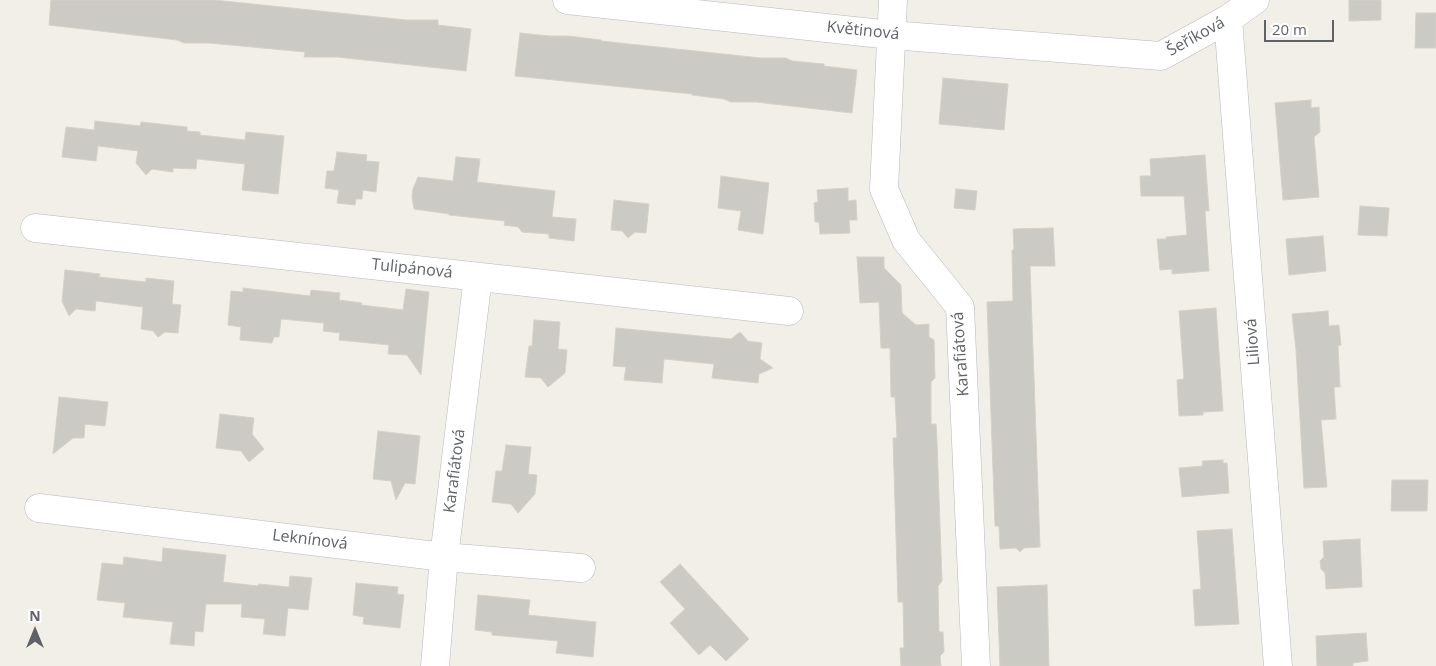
<!DOCTYPE html>
<meta charset="utf-8">
<style>
body{margin:0}
#map{position:relative;width:1436px;height:666px;overflow:hidden;background:#f1efe8;font-family:"Open Sans",sans-serif}
canvas{display:block}
.north{position:absolute;left:10px;top:606px;width:50px;height:50px;-webkit-text-stroke:4px #fff;paint-order:stroke;rotate:0deg;font-size:14px;font-weight:700;line-height:20px;text-align:center;color:#5f6368}
.north::after{content:'';display:block;margin:auto;width:18px;height:22px;background:#5f6368;clip-path:polygon(50% 0,100% 100%,50% 72%,0 100%)}
.scale{position:absolute;left:1264px;top:20px;width:70px;height:22px;box-sizing:border-box;border:2px solid #5f6368;border-top:0;padding-left:6px;font-size:15px;line-height:18px;white-space:nowrap;color:#5f6368;-webkit-text-stroke:4px #fff;paint-order:stroke}
</style>
<div id="map">
<canvas width="1436" height="666"></canvas>
<div class="north">N</div>
<div class="scale">20 m</div>
</div>
<script>
const g = document.querySelector('canvas').getContext('2d');
g.lineJoin = 'round';
function fillPath(path, color) {
  g.fillStyle = color;
  g.fill(path, 'evenodd');
}
function poly(rows) {
  const path = new Path2D();
  for (const r of rows) {
    path.moveTo(r[0], r[1]);
    for (let i = 2; i < r.length; i += 2) path.lineTo(r[i], r[i + 1]);
  }
  return path;
}
function stroke(path, color, width, dash) {
  g.strokeStyle = color;
  g.lineWidth = width;
  g.lineCap = dash ? 'butt' : 'round';
  g.setLineDash(dash || []);
  g.stroke(path);
}
function label(font, color, halo, rows, align = 'center') {
  g.font = font + ' "Open Sans",sans-serif';
  g.lineWidth = 4.5;
  g.setLineDash([]);
  g.textBaseline = 'middle';
  g.strokeStyle = halo;
  g.fillStyle = color;
  for (const [text, x, y, turn = 0] of rows) {
    g.save();
    g.translate(x, y);
    g.rotate((+turn || 0) * Math.PI / 180);
    g.textAlign = isNaN(turn) ? turn : align;
    if (halo) g.strokeText(text, 0, 0);
    g.fillText(text, 0, 0);
    g.restore();
  }
}
const building = poly([
 [51,0,214,0,406,20,438,20,438,25,471,29,466,71,337,57,304,57,305,52,209,43,184,43,177,40,49,25,51,0],
 [1349,0,1381,0,1381,20,1349,21,1349,0],
 [1416,13,1436,13,1436,48,1415,48,1416,13],
 [520,33,549,36,568,36,601,40,601,41,761,58,786,58,792,61,824,64,824,66,857,70,852,113,756,102,731,102,724,99,692,95,692,94,515,76,520,33],
 [943,78,1008,84,1004,130,939,124,943,78],
 [1311,100,1311,108,1319,107,1320,132,1314,137,1319,197,1283,200,1275,103,1311,100],
 [95,121,140,126,141,122,187,127,187,131,200,132,200,135,245,140,246,132,284,136,278,194,242,190,245,164,197,159,196,169,173,168,173,172,152,169,146,175,136,163,138,151,98,146,96,161,62,157,66,127,94,130,95,121],
 [337,152,367,155,366,161,379,162,376,192,363,190,362,199,356,199,355,205,337,203,339,190,325,188,327,171,334,171,337,152],
 [1205,155,1209,211,1205,211,1209,271,1172,274,1172,269,1160,270,1157,239,1166,239,1166,237,1187,235,1184,196,1141,196,1140,176,1151,176,1150,159,1205,155],
 [456,157,480,159,477,182,555,191,552,217,576,219,574,241,549,238,549,234,522,232,518,227,504,225,505,221,449,215,449,214,414,209,412,197,413,189,418,177,453,181,456,157],
 [721,176,769,183,763,234,738,230,741,211,718,208,721,176],
 [848,188,848,201,856,200,857,220,849,220,850,233,820,234,819,222,815,222,814,203,818,202,817,190,848,188],
 [956,189,977,191,975,210,954,208,956,189],
 [614,200,649,204,646,233,635,232,628,238,622,231,611,230,614,200],
 [1360,206,1389,208,1387,236,1358,235,1360,206],
 [1053,228,1055,266,1030,266,1040,547,1024,548,1020,552,1016,548,1000,549,999,526,995,526,987,302,1013,301,1012,250,1014,250,1013,229,1053,228],
 [1323,236,1326,271,1289,275,1286,239,1323,236],
 [857,257,884,257,884,268,901,285,902,313,916,325,929,324,929,337,934,340,935,378,931,382,931,424,936,424,937,442,942,581,938,586,939,632,943,632,944,652,940,656,941,666,901,666,900,648,904,648,903,602,898,602,893,438,897,438,895,397,891,397,890,348,881,348,879,302,860,303,857,257],
 [65,270,100,274,99,277,146,282,146,278,174,281,172,304,181,305,178,333,165,332,158,337,153,331,141,329,143,307,96,301,95,311,76,309,69,316,62,301,65,270],
 [243,288,310,296,311,290,340,293,339,300,362,303,361,305,403,310,406,289,429,292,421,375,407,355,388,354,389,345,339,340,340,333,323,331,324,323,281,319,279,337,274,337,272,343,240,340,241,327,228,325,231,291,243,292,243,288],
 [1216,308,1223,411,1203,412,1203,415,1179,416,1177,380,1184,379,1179,311,1216,308],
 [1328,311,1329,326,1339,325,1341,345,1338,346,1340,387,1334,387,1336,419,1321,420,1327,487,1304,488,1296,350,1292,314,1328,311],
 [534,320,560,322,558,349,567,350,565,373,548,387,541,378,525,377,529,346,532,346,534,320],
 [616,328,731,339,740,332,748,341,762,343,760,359,773,368,759,374,758,383,712,378,714,364,664,359,662,383,624,380,626,367,613,366,616,328],
 [59,397,108,402,105,426,85,424,84,438,73,438,53,454,59,397],
 [220,414,254,418,252,434,264,449,249,462,241,451,216,448,220,414],
 [378,431,420,436,415,484,405,483,396,500,391,481,373,479,378,431],
 [506,445,531,447,528,474,537,475,535,494,518,513,511,504,492,502,496,471,502,471,506,445],
 [1223,460,1223,463,1227,463,1229,493,1182,497,1179,468,1203,466,1202,461,1223,460],
 [1392,480,1428,480,1427,511,1391,511,1392,480],
 [1232,529,1239,624,1195,626,1193,590,1201,589,1197,531,1232,529],
 [1360,539,1362,587,1326,589,1325,573,1321,569,1320,561,1324,557,1323,541,1360,539],
 [163,548,226,555,223,582,258,586,259,584,289,587,290,576,312,578,308,610,288,608,285,636,263,634,265,619,241,617,242,604,206,604,203,632,195,631,194,646,170,644,173,622,123,617,125,603,97,600,102,563,123,565,124,557,162,562,163,548],
 [680,564,749,639,726,661,710,645,699,655,670,623,685,609,660,582,680,564],
 [356,583,398,587,397,594,404,595,400,628,363,624,364,617,353,615,356,583],
 [1047,585,1049,666,1000,666,997,587,1047,585],
 [478,595,530,600,528,615,596,622,593,657,556,653,558,641,492,635,492,632,475,630,478,595],
 [1366,633,1368,661,1353,663,1353,666,1317,666,1316,636,1366,633]
]);
fillPath(building, '#cccac5');
stroke(building, '#d6d1c6', 1);
const minor = poly([
 [567,0,891,35,1161,56,1228,19,1255,0],
 [893,0,884,189,906,240,960,307,976,666],
 [1228,19,1278,666],
 [35,228,789,311],
 [39,508,444,557,581,568],
 [435,666,444,557,478,277]
]);
stroke(minor, '#b5b8bc', 29);
stroke(minor, '#fff', 28);
label('16px', '#5f6368', '#fff', [
 ["Květinová",863,31,6],
 ["Šeříková",1196,37,-29],
 ["Tulipánová",412,269,6],
 ["Liliová",1253,342,-94],
 ["Karafiátová",961,354,-94],
 ["Karafiátová",455,471,-83],
 ["Leknínová",310,540,7]
]);
</script>
